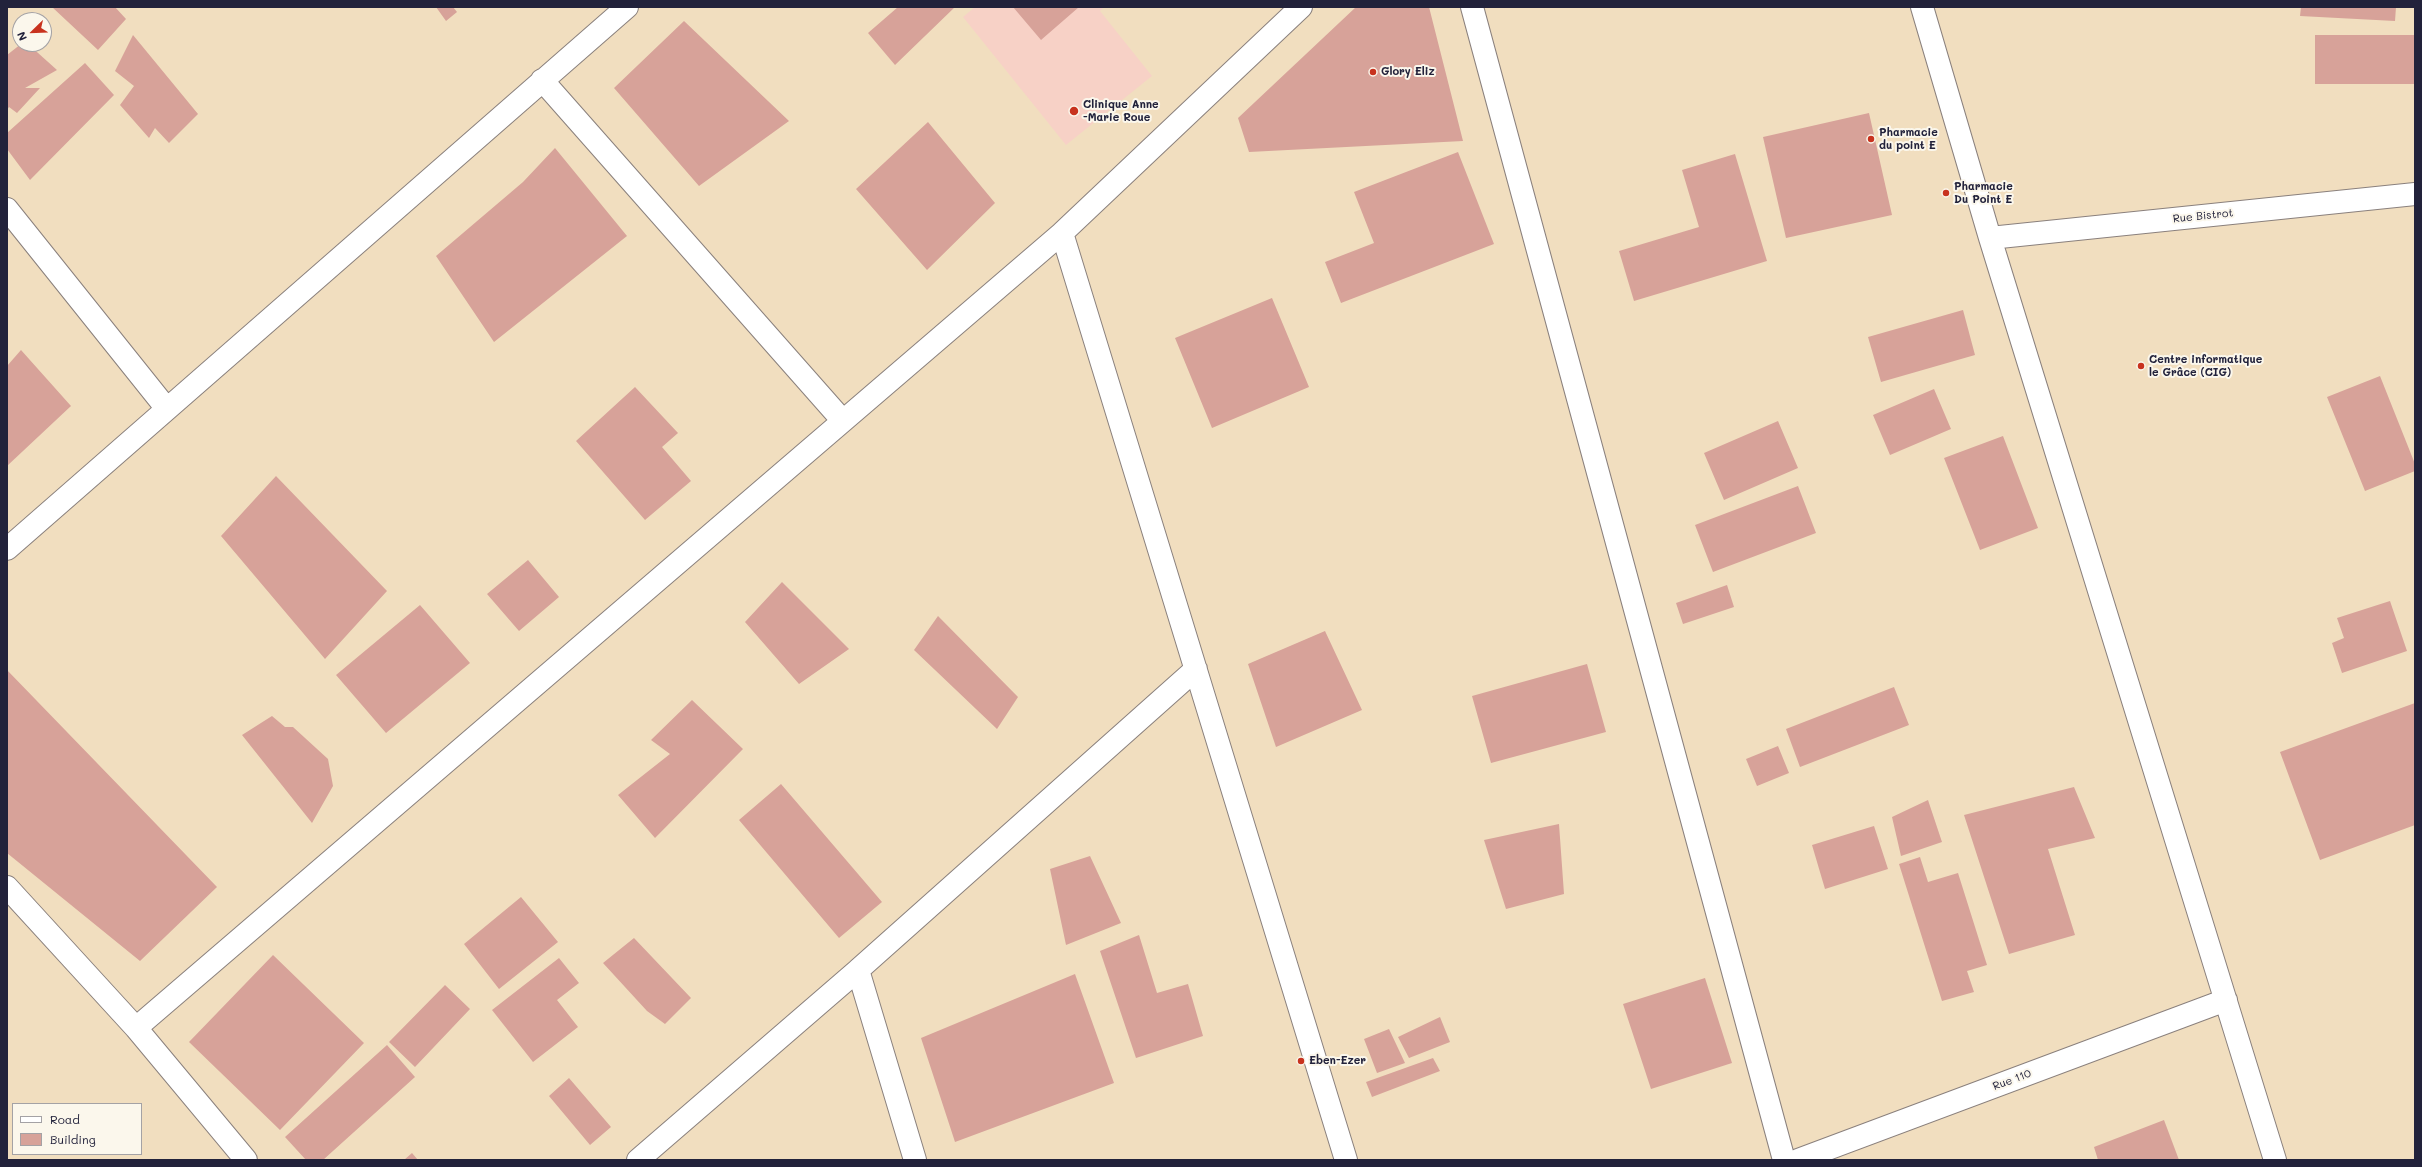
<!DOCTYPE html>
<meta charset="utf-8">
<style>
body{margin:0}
#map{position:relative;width:2422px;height:1167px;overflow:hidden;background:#f1debf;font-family:Mali,sans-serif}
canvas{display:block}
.frame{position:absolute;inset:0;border:8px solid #22223b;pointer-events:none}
.legend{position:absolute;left:12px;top:1103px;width:130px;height:52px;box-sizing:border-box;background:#fbf7ec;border:1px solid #a4a2a5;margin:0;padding:5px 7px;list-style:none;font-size:12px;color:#22223b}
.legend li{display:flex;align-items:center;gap:8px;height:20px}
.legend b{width:20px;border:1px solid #a4a2a5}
.north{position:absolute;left:12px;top:12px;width:40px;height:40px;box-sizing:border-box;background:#fbf7ec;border:1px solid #a4a2a5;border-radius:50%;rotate:247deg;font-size:11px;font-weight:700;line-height:16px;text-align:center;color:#22223b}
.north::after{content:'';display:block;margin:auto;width:14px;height:18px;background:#c8321e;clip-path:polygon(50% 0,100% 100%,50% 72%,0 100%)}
</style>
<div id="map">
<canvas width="2422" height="1167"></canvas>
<div class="frame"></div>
<ul class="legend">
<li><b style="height:5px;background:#fff"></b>Road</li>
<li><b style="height:11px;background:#d7a299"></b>Building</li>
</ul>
<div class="north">N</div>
</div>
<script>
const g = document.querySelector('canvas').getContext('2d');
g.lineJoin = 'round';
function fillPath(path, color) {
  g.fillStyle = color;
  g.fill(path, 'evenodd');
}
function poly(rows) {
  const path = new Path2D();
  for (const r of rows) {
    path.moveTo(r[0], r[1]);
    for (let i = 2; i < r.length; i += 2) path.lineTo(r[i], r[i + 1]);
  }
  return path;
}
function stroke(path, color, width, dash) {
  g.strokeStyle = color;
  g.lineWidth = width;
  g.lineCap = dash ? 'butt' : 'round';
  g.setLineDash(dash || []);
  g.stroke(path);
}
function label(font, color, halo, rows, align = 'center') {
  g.font = font + ' Mali,sans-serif';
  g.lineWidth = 4;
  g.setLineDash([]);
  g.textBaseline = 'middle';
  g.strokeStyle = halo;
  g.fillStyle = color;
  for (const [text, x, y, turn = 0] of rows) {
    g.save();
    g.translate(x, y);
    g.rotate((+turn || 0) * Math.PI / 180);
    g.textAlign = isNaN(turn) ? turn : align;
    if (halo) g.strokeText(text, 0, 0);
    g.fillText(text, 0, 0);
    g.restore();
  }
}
fillPath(poly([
 [975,7,1104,7,1100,11,1152,76,1066,145,963,17]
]), '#f7d1c6');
fillPath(poly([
 [52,7,115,7,126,19,98,50],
 [436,7,453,7,457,12,446,21],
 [898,7,955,7,895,65,868,33],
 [1013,7,1079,7,1041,40],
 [1356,7,1429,7,1463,141,1249,152,1238,118],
 [2301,7,2396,7,2395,21,2300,16],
 [684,21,789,121,699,186,614,88],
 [133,35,198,114,169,143,155,128,149,138,120,105,134,86,115,71],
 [2315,35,2415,35,2415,84,2315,84],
 [21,44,28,44,57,70,25,88,40,88,17,113,9,107,7,110,7,55],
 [85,63,114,95,30,180,7,149,7,133],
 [1869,113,1892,215,1786,238,1763,137],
 [928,122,995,203,927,270,856,189],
 [555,148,627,236,494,342,436,256,523,182],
 [1458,152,1494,244,1341,303,1325,262,1374,243,1354,192],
 [1735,154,1767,261,1634,301,1619,251,1699,227,1682,170],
 [1272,298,1309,387,1212,428,1175,338],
 [1963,310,1975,355,1881,382,1868,337],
 [21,350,71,406,7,466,7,366],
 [2380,376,2415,464,2415,471,2365,491,2327,397],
 [635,387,678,433,662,447,691,481,645,520,576,441],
 [1934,389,1951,429,1890,455,1873,415],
 [1778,421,1798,468,1724,500,1704,453],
 [2003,436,2038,528,1980,550,1944,458],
 [276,476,387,591,325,659,221,536],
 [1798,486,1816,533,1713,572,1695,525],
 [528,560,559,597,519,631,487,594],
 [782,582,849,649,799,684,745,622],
 [1727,585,1734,607,1683,624,1676,603],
 [2390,601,2407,651,2342,673,2332,643,2344,638,2337,618],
 [420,605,470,663,386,733,336,675],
 [938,616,1018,697,997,729,914,650],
 [1325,631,1362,710,1276,747,1248,664],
 [1587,664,1606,732,1491,763,1472,696],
 [7,670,217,887,140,961,7,853],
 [1894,687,1909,725,1800,767,1786,729],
 [692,700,743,749,655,838,618,795,670,754,651,740],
 [2415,703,2415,825,2320,860,2280,752],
 [272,716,285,727,293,727,328,759,333,786,312,823,242,735],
 [1778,746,1789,773,1757,786,1746,759],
 [781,784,882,902,839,938,739,820],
 [2074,787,2095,838,2048,849,2075,935,2009,954,1964,815],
 [1928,800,1942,842,1901,856,1892,817],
 [1559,824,1564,894,1506,909,1484,840],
 [1874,826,1888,869,1825,889,1812,845],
 [1090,856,1121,923,1066,945,1050,869],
 [1920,857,1928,882,1958,873,1987,965,1967,971,1974,992,1942,1001,1899,864],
 [521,897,558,942,499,989,464,944],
 [1139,935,1157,993,1188,984,1203,1036,1136,1058,1100,951],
 [634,938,691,998,665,1024,647,1011,603,963],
 [273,955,364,1043,280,1130,189,1042],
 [559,958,579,983,557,1000,578,1027,533,1062,492,1010],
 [1075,974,1114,1083,955,1142,921,1038],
 [1705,978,1732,1063,1651,1089,1623,1004],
 [445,985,470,1009,415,1067,389,1042],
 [1440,1017,1450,1042,1409,1058,1398,1037],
 [1389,1029,1405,1063,1377,1073,1364,1039],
 [387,1045,415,1077,323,1160,306,1160,285,1137],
 [1433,1058,1440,1071,1372,1097,1366,1082],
 [569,1078,611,1127,590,1145,549,1096],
 [2164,1120,2179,1160,2098,1160,2094,1147],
 [412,1153,418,1160,404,1160]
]), '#d7a299');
const minor = poly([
 [1301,7,1062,233,1346,1160],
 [1472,7,1784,1160],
 [1922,7,1990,238,2275,1160],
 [542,80,843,421],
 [7,209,167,409],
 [1990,238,2415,194],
 [7,549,627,7],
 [7,887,136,1028,246,1160],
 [136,1028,1062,233],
 [638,1160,858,970],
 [915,1160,858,970,1196,669],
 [1798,1160,2226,1000]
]);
stroke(minor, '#8a807d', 24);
stroke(minor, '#fff', 22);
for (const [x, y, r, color] of [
 [1373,72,4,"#c8321e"],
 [1074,111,5,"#c8321e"],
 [1871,139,4,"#c8321e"],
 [1946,193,4,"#c8321e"],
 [2141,366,4,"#c8321e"],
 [1301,1061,4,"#c8321e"]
]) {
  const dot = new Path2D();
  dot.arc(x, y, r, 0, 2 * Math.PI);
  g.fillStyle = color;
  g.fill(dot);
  stroke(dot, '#fbf7ec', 1.5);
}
label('bold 11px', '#22223b', '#fbf7ec', [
 ["Glory Eliz",1381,72],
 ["Clinique Anne",1083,105],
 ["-Marie Roue",1083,118],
 ["Pharmacie",1879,133],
 ["du point E",1879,146],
 ["Pharmacie",1954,187],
 ["Du Point E",1954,200],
 ["Centre informatique",2149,360],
 ["le Grâce (CIG)",2149,373],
 ["Eben-Ezer",1309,1061]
], 'left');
label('11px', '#22223b', '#fbf7ec', [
 ["Rue Bistrot",2203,216,-6],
 ["Rue 110",2012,1080,-21]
]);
</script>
